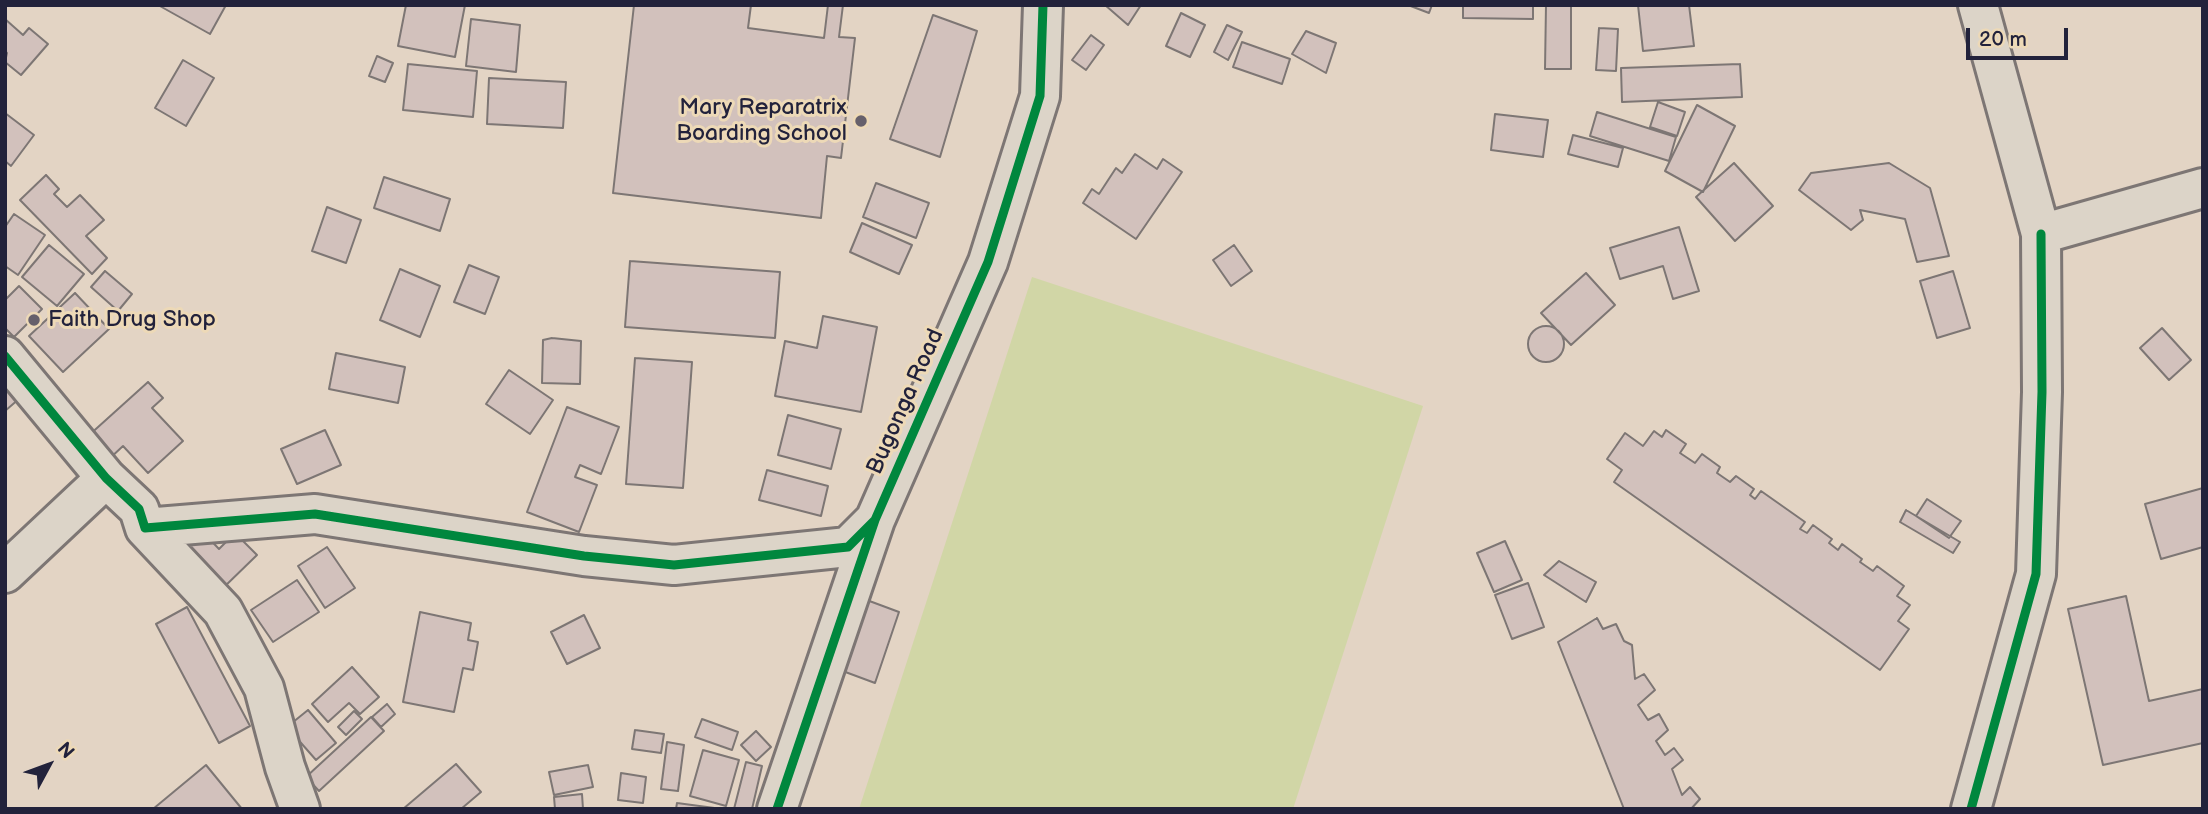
<!DOCTYPE html>
<style>
body{margin:0}
#map{position:relative;width:2208px;height:814px;overflow:hidden;background:#e3d4c4;font-family:"Balsamiq Sans",sans-serif}
canvas{display:block}
.frame{position:absolute;inset:0;border:7px solid #22223b;pointer-events:none}
.north{position:absolute;left:14px;top:730px;width:70px;height:70px;-webkit-text-stroke:5px #edd9b7;paint-order:stroke;rotate:49deg;font-size:19px;font-weight:700;line-height:28px;text-align:center;color:#22223b}
.north::after{content:'';display:block;margin:auto;width:24px;height:32px;background:#22223b;clip-path:polygon(50% 0,100% 100%,50% 72%,0 100%)}
.scale{position:absolute;left:1966px;top:28px;width:102px;height:32px;box-sizing:border-box;border:4px solid #22223b;border-top:0;padding-left:9px;font-size:21px;line-height:24px;white-space:nowrap;color:#22223b;-webkit-text-stroke:5px #edd9b7;paint-order:stroke}
</style>
<div id="map">
<canvas width="2208" height="814"></canvas>
<div class="frame"></div>
<div class="north">N</div>
<div class="scale">20 m</div>
</div>
<script>
const g = document.querySelector('canvas').getContext('2d');
g.lineJoin = 'round';
function fillPath(path, color) {
  g.fillStyle = color;
  g.fill(path, 'evenodd');
}
function poly(rows) {
  const path = new Path2D();
  for (const r of rows) {
    if (r.length === 3) {
      path.moveTo(r[0] + r[2], r[1]);
      path.arc(r[0], r[1], r[2], 0, 2 * Math.PI);
      continue;
    }
    path.moveTo(r[0], r[1]);
    for (let i = 2; i < r.length; i += 2) path.lineTo(r[i], r[i + 1]);
  }
  return path;
}
function stroke(path, color, width, dash) {
  g.strokeStyle = color;
  g.lineWidth = width;
  g.lineCap = dash ? 'butt' : 'round';
  g.setLineDash(dash || []);
  g.stroke(path);
}
function label(font, color, halo, rows, align = 'center') {
  g.font = font + ' "Balsamiq Sans",sans-serif';
  g.lineWidth = 6;
  g.setLineDash([]);
  g.textBaseline = 'middle';
  g.strokeStyle = halo;
  g.fillStyle = color;
  for (const [text, x, y, turn = 0] of rows) {
    g.save();
    g.translate(x, y);
    g.rotate((+turn || 0) * Math.PI / 180);
    g.textAlign = isNaN(turn) ? turn : align;
    if (halo) g.strokeText(text, 0, 0);
    g.fillText(text, 0, 0);
    g.restore();
  }
}
fillPath(poly([
 [1032,277,1423,406,1293,809,859,809]
]), '#d1d6a6');
const building = poly([
 [158,5,226,5,210,34,158,5],
 [406,5,465,5,455,57,398,46,406,5],
 [634,5,843,5,839,37,855,38,841,158,827,156,821,218,613,193,634,5],
 [751,5,828,5,824,38,748,28,751,5],
 [1105,5,1141,5,1128,25,1105,5],
 [1408,5,1432,5,1429,13,1408,5],
 [1463,5,1533,5,1533,19,1463,18,1463,5],
 [1546,5,1616,5,1571,6,1571,69,1545,69,1546,5],
 [1638,5,1689,5,1694,46,1643,51,1638,5],
 [1181,13,1205,25,1190,57,1166,46,1181,13],
 [933,15,977,31,940,157,890,139,933,15],
 [5,19,23,35,29,28,48,44,21,75,5,62,7,53,5,51,5,19],
 [471,19,520,25,516,72,466,66,471,19],
 [1227,25,1242,32,1228,60,1214,52,1227,25],
 [1599,28,1618,29,1616,71,1596,70,1599,28],
 [1306,31,1336,43,1326,73,1292,54,1306,31],
 [1091,35,1104,45,1086,70,1072,60,1091,35],
 [1242,42,1290,59,1282,84,1233,67,1242,42],
 [377,56,393,63,385,82,369,76,377,56],
 [183,60,214,78,186,126,155,108,183,60],
 [408,64,477,71,473,117,403,110,408,64],
 [1740,64,1742,97,1622,102,1621,68,1740,64],
 [489,78,566,82,563,128,487,124,489,78],
 [1658,102,1685,112,1677,136,1650,127,1658,102],
 [1697,105,1735,126,1703,192,1665,171,1697,105],
 [1597,112,1676,137,1669,161,1590,136,1597,112],
 [5,113,34,135,11,166,5,161,5,113],
 [1495,114,1548,120,1543,157,1491,150,1495,114],
 [1573,135,1623,148,1618,167,1568,154,1573,135],
 [1135,154,1157,169,1163,159,1182,172,1136,239,1083,203,1092,189,1099,194,1116,168,1122,173,1135,154],
 [1734,163,1773,206,1735,241,1696,197,1734,163],
 [1889,163,1930,188,1949,256,1917,262,1905,219,1860,210,1863,220,1851,230,1799,190,1811,173,1889,163],
 [46,175,59,189,54,194,67,207,80,195,104,220,86,236,107,258,92,274,20,200,46,175],
 [384,177,450,199,440,231,374,208,384,177],
 [876,183,929,203,916,238,863,217,876,183],
 [327,207,361,220,346,263,312,251,327,207],
 [14,214,45,235,18,275,5,266,5,227,14,214],
 [862,223,912,245,899,274,850,252,862,223],
 [1679,227,1699,291,1673,299,1663,266,1620,279,1610,248,1679,227],
 [49,245,84,274,57,306,22,277,49,245],
 [1234,245,1252,271,1231,286,1213,260,1234,245],
 [630,261,780,272,775,338,625,327,630,261],
 [469,265,499,277,485,314,454,302,469,265],
 [400,269,440,286,420,337,380,320,400,269],
 [105,271,132,294,118,311,91,287,105,271],
 [1953,271,1970,328,1937,338,1920,281,1953,271],
 [1586,273,1615,305,1571,345,1541,313,1586,273],
 [19,286,42,309,14,337,5,328,5,300,19,286],
 [75,293,109,329,63,372,29,336,75,293],
 [823,316,877,327,861,412,775,396,785,341,817,348,823,316],
 [1546,344,18],
 [2162,328,2191,360,2169,380,2140,348,2162,328],
 [552,338,581,341,580,384,542,383,543,340,552,338],
 [336,353,405,367,398,403,329,389,336,353],
 [635,358,692,362,683,488,626,484,635,358],
 [509,370,553,400,530,434,486,404,509,370],
 [5,382,20,398,5,411,5,382],
 [148,382,163,398,152,408,183,441,148,473,123,446,108,460,87,437,148,382],
 [567,407,619,427,601,474,580,465,575,477,597,485,579,532,527,512,567,407],
 [788,415,841,429,831,469,778,455,788,415],
 [325,430,341,465,297,484,281,449,325,430],
 [1666,430,1686,444,1680,453,1695,463,1702,454,1720,467,1717,473,1730,482,1736,476,1754,489,1750,495,1755,499,1761,491,1805,522,1800,529,1807,533,1813,525,1832,539,1829,543,1838,550,1842,544,1862,559,1860,562,1873,571,1877,566,1904,586,1897,596,1910,605,1898,621,1909,629,1880,670,1614,482,1622,470,1607,459,1625,433,1643,446,1654,431,1662,437,1666,430],
 [767,470,828,486,821,516,759,500,767,470],
 [2203,488,2203,547,2161,559,2145,504,2203,488],
 [1927,499,1961,521,1949,538,1916,516,1927,499],
 [1906,510,1960,542,1953,553,1900,522,1906,510],
 [200,529,219,549,235,533,257,555,221,590,180,548,200,529],
 [1505,541,1522,580,1494,592,1477,553,1505,541],
 [327,547,355,588,325,608,298,566,327,547],
 [1559,561,1596,582,1586,602,1544,575,1559,561],
 [297,580,319,612,273,642,251,610,297,580],
 [1528,583,1544,627,1512,639,1495,595,1528,583],
 [2126,596,2149,701,2203,689,2203,743,2103,765,2068,609,2126,596],
 [864,599,899,612,875,683,840,670,864,599],
 [187,607,250,726,219,743,156,624,187,607],
 [420,612,471,623,468,640,478,642,473,670,463,668,454,712,403,702,420,612],
 [584,615,600,648,567,664,551,632,584,615],
 [1597,618,1603,629,1616,624,1624,641,1632,645,1635,679,1644,674,1655,690,1638,705,1648,720,1659,714,1668,730,1656,741,1665,755,1674,748,1683,760,1672,769,1682,795,1690,787,1700,799,1691,809,1624,809,1558,642,1597,618],
 [352,667,379,697,360,714,349,703,328,722,312,704,352,667],
 [387,704,395,714,381,727,372,717,387,704],
 [308,710,336,743,316,760,287,727,308,710],
 [354,711,362,719,346,735,338,727,354,711],
 [371,717,384,731,319,791,306,777,371,717],
 [702,719,738,732,732,750,695,737,702,719],
 [635,730,664,734,661,753,632,749,635,730],
 [756,731,771,747,756,761,741,745,756,731],
 [667,742,684,745,678,791,661,789,667,742],
 [703,750,739,760,726,806,690,796,703,750],
 [746,762,762,766,752,809,734,809,746,762],
 [456,764,481,792,461,809,403,809,456,764],
 [206,765,242,809,153,809,206,765],
 [588,765,593,787,554,795,549,772,588,765],
 [621,773,646,777,643,803,618,800,621,773],
 [582,794,583,809,555,809,554,797,582,794],
 [677,803,722,809,676,809,677,803]
]);
fillPath(building, '#d2c1bc');
stroke(building, '#7d7674', 2);
const minor = poly([
 [1978,5,2041,234,2203,188],
 [5,356,106,478,139,509,145,528,315,514,584,556,674,565,848,547,875,520],
 [145,528,223,611,264,688,285,767,300,809],
 [5,573,106,478],
 [777,809,875,520,988,262,1040,96,1043,5],
 [1971,809,2036,574,2042,392,2041,234]
]);
stroke(minor, '#7d7674', 44);
stroke(minor, '#dcd4c8', 38);
stroke(poly([
 [5,356,106,478,139,509,145,528,315,514,584,556,674,565,848,547,875,520],
 [777,809,875,520,988,262,1040,96,1043,5],
 [1971,809,2036,574,2042,392,2041,234]
]), '#00873e', 9);
for (const [x, y, r, color] of [
 [861,121,7,"#66606b"],
 [34,320,7,"#66606b"]
]) {
  const dot = new Path2D();
  dot.arc(x, y, r, 0, 2 * Math.PI);
  g.fillStyle = color;
  g.fill(dot);
  stroke(dot, '#edd9b7', 2.5);
}
label('23px', '#22223b', '#edd9b7', [
 ["Mary Reparatrix",847,108],
 ["Boarding School",847,134],
 ["Faith Drug Shop",48,320,"left"]
], 'right');
label('23px', '#22223b', '#edd9b7', [
 ["Bugonga Road",906,402,-66]
]);
</script>
